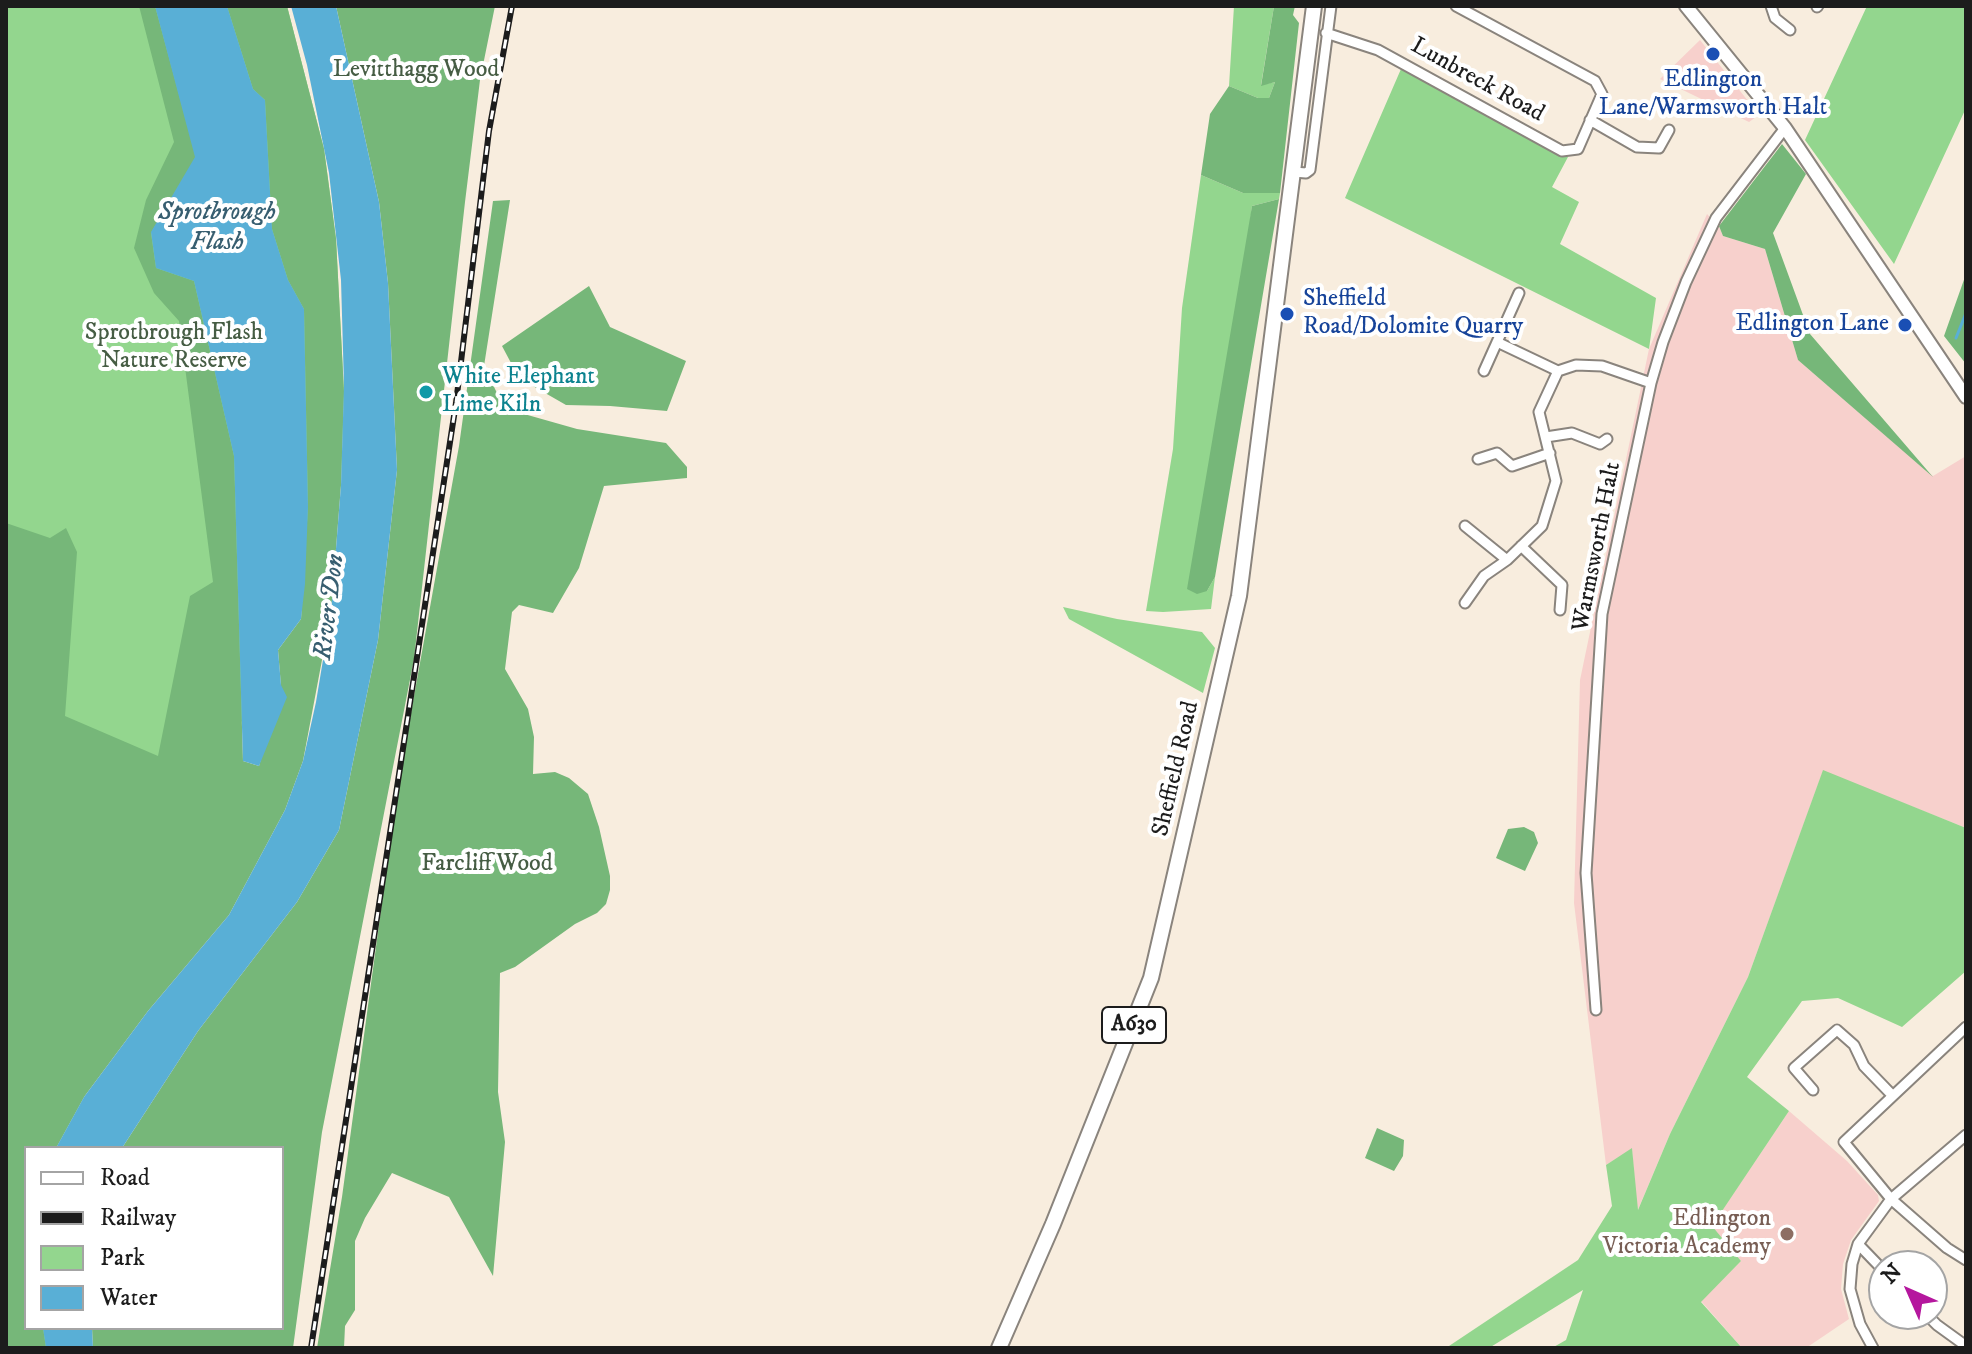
<!DOCTYPE html>
<style>
body{margin:0}
#map{position:relative;width:1972px;height:1354px;overflow:hidden;background:#f8edde;font-family:"IM FELL DW Pica",serif}
canvas{display:block}
.frame{position:absolute;inset:0;border:8px solid #1c1c1c;pointer-events:none}
.legend{position:absolute;left:24px;top:1146px;width:260px;height:184px;box-sizing:border-box;background:#fff;border:2px solid #a4a4a4;margin:0;padding:10px 14px;list-style:none;font-size:24px;color:#1c1c1c}
.legend li{display:flex;align-items:center;gap:16px;height:40px}
.legend b{width:40px;border:2px solid #a4a4a4}
.north{position:absolute;left:1868px;top:1250px;width:80px;height:80px;box-sizing:border-box;background:#fff;border:2px solid #a4a4a4;border-radius:50%;rotate:315deg;font-size:22px;font-weight:700;line-height:32px;text-align:center;color:#1c1c1c}
.north::after{content:'';display:block;margin:auto;width:28px;height:36px;background:#b5179e;clip-path:polygon(50% 0,100% 100%,50% 72%,0 100%)}
</style>
<div id="map">
<canvas width="1972" height="1354"></canvas>
<div class="frame"></div>
<ul class="legend">
<li><b style="height:10px;background:#fff"></b>Road</li>
<li><b style="height:10px;background:#1c1c1c"></b>Railway</li>
<li><b style="height:22px;background:#93d68e"></b>Park</li>
<li><b style="height:22px;background:#59afd6"></b>Water</li>
</ul>
<div class="north">N</div>
</div>
<script>
const g = document.querySelector('canvas').getContext('2d');
g.lineJoin = 'round';
function fillPath(path, color) {
  g.fillStyle = color;
  g.fill(path, 'evenodd');
}
function poly(rows) {
  const path = new Path2D();
  for (const r of rows) {
    path.moveTo(r[0], r[1]);
    for (let i = 2; i < r.length; i += 2) path.lineTo(r[i], r[i + 1]);
  }
  return path;
}
function stroke(path, color, width, dash) {
  g.strokeStyle = color;
  g.lineWidth = width;
  g.lineCap = dash ? 'butt' : 'round';
  g.setLineDash(dash || []);
  g.stroke(path);
}
function label(font, color, halo, rows, align = 'center') {
  g.font = font + ' "IM FELL DW Pica",serif';
  g.lineWidth = 8;
  g.setLineDash([]);
  g.textBaseline = 'middle';
  g.strokeStyle = halo;
  g.fillStyle = color;
  for (const [text, x, y, turn = 0] of rows) {
    g.save();
    g.translate(x, y);
    g.rotate((+turn || 0) * Math.PI / 180);
    g.textAlign = isNaN(turn) ? turn : align;
    if (halo) g.strokeText(text, 0, 0);
    g.fillText(text, 0, 0);
    g.restore();
  }
}
fillPath(poly([
 [1700,40,1759,115,1749,122,1660,79],
 [1707,214,1719,226,1723,236,1765,249,1798,360,1933,476,1966,456,1966,828,1823,771,1748,977,1670,1134,1637,1212,1632,1149,1606,1165,1574,903,1580,680,1649,349],
 [1789,1111,1847,1161,1878,1195,1879,1201,1851,1240,1843,1264,1841,1289,1849,1319,1806,1348,1742,1348,1701,1301,1741,1261,1711,1227]
]), '#f7d0cc');
fillPath(poly([
 [6,6,287,6,324,149,336,239,344,392,341,485,84,1097,56,1148,26,1148,26,1328,44,1328,47,1348,6,1348],
 [1234,6,1274,6,1261,85,1275,82,1269,98,1258,98,1229,86],
 [1867,6,1966,6,1966,108,1894,264,1805,140],
 [1401,69,1568,157,1552,187,1579,202,1560,244,1656,298,1649,349,1345,198],
 [1201,175,1243,193,1280,193,1279,199,1252,206,1207,591,1215,577,1211,609,1163,612,1146,611,1173,449,1182,308],
 [1063,607,1117,619,1202,632,1215,648,1203,693,1069,619],
 [1823,770,1966,828,1966,971,1902,1027,1838,998,1802,1001,1747,1077,1789,1111,1712,1226,1741,1261,1701,1302,1742,1348,1552,1348,1566,1340,1583,1290,1489,1348,1446,1348,1578,1260,1612,1206,1606,1165,1632,1148,1638,1210,1670,1134,1748,977]
]), '#93d68e');
fillPath(poly([
 [139,6,155,6,196,157,151,233,156,268,194,281,234,456,243,761,259,766,281,686,278,650,301,619,308,507,304,309,288,280,272,229,265,100,253,89,227,6,287,6,324,149,336,239,344,392,341,485,331,612,303,761,285,810,229,915,148,1011,84,1097,56,1148,26,1148,26,1328,43,1328,46,1348,6,1348,6,523,50,538,66,528,77,552,65,716,158,756,190,596,213,582,179,321,154,293,134,248,146,200,174,142],
 [336,6,495,6,480,80,465,202,414,659,322,1132,293,1348,93,1348,92,1328,282,1328,282,1148,122,1148,198,1031,297,902,339,830,378,640,397,470,388,283,379,202],
 [1274,6,1295,6,1293,15,1299,23,1280,193,1243,193,1201,175,1210,114,1229,86,1258,98,1269,98,1275,82,1261,86],
 [1782,144,1806,174,1773,233,1810,334,1933,477,1798,360,1765,249,1723,236,1719,226],
 [1279,199,1215,577,1207,591,1197,594,1187,589,1252,206],
 [510,200,484,366,496,391,510,410,577,429,666,443,687,467,687,478,604,486,579,568,553,613,519,605,512,612,505,669,528,709,534,737,533,774,555,772,569,778,588,794,599,827,610,876,610,890,606,904,597,913,575,924,515,967,500,973,498,1092,505,1142,493,1276,449,1197,392,1173,365,1218,355,1241,355,1310,345,1326,344,1348,317,1348,342,1197,398,785,459,446,493,201],
 [1966,274,1966,364,1944,336],
 [589,286,610,327,686,361,667,411,610,406,566,405,519,378,502,346],
 [1524,827,1534,832,1538,843,1525,871,1496,858,1508,829],
 [1377,1128,1404,1140,1403,1156,1394,1171,1365,1158]
]), '#76b779');
fillPath(poly([
 [155,6,227,6,253,89,265,100,272,229,288,280,304,309,308,507,305,584,301,619,278,650,281,685,287,697,259,766,243,761,234,456,194,281,156,268,151,232,195,157],
 [291,6,336,6,379,202,388,283,397,470,378,640,339,830,297,902,198,1031,122,1148,56,1148,84,1097,148,1011,229,915,285,810,303,761,316,702,331,612,341,485,344,385,341,280,329,173,307,65],
 [43,1328,92,1328,93,1348,46,1348]
]), '#59afd6');
stroke(poly([
 [1956,338,1966,313]
]), '#59afd6', 3);
const street = poly([
 [1771,6,1775,18,1790,30],
 [1817,7,1818,6],
 [1326,33,1378,50,1562,151,1578,149,1602,94,1595,81,1456,6],
 [1590,120,1637,147,1659,148,1669,130],
 [1294,172,1306,173,1310,170,1331,6],
 [1497,342,1558,371],
 [1484,371,1519,293],
 [1546,437,1572,433,1600,444,1607,439],
 [1478,459,1497,453,1512,466,1550,453],
 [1465,526,1507,560],
 [1521,546,1562,585,1560,610],
 [1465,603,1484,576,1507,560,1542,526,1556,481,1539,412,1558,371,1576,365,1602,366,1651,383],
 [1596,1010,1586,873,1602,614,1651,383,1663,342,1686,282,1716,218,1785,128],
 [1966,1027,1844,1142,1891,1199,1947,1248,1966,1260],
 [1813,1090,1794,1068,1837,1030,1854,1045,1864,1066,1892,1095],
 [1858,1244,1884,1271],
 [1926,1314,1937,1325,1966,1346],
 [1873,1348,1860,1324,1850,1289,1852,1264,1858,1244,1891,1199,1966,1135]
]);
const secondary = poly([
 [1686,6,1785,128,1966,397]
]);
const primary = poly([
 [999,1348,1053,1224,1151,978,1239,596,1314,6]
]);
stroke(street, '#8a847d', 13);
stroke(secondary, '#8a847d', 16);
stroke(primary, '#8a847d', 18);
stroke(street, '#fff', 9);
stroke(secondary, '#fff', 12);
stroke(primary, '#fff', 14);
const rail = poly([
 [311,1348,456,403,489,131,512,6]
]);
stroke(rail, '#1c1c1c', 6);
stroke(rail, '#fff', 3, [9]);
for (const [x, y, r, color] of [
 [1713,54,8,"#1a4fb4"],
 [1287,314,8,"#1a4fb4"],
 [1905,325,8,"#1a4fb4"],
 [426,392,8,"#0f9aa8"],
 [1787,1234,8,"#8d6e63"]
]) {
  const dot = new Path2D();
  dot.arc(x, y, r, 0, 2 * Math.PI);
  g.fillStyle = color;
  g.fill(dot);
  stroke(dot, '#fff', 3);
}
for (const [x, y, w] of [
 [1134,1025,64]
]) {
  const box = new Path2D();
  box.roundRect(x - w / 2, y - 18, w, 36, 6);
  g.fillStyle = '#fff';
  g.fill(box);
  stroke(box, '#1c1c1c', 2);
}
label('bold 22px', '#1c1c1c', null, [
 ["A630",1134,1025]
]);
label('24px', '#465d44', '#fff', [
 ["Levitthagg Wood",416,71],
 ["Sprotbrough Flash",174,334],
 ["Nature Reserve",174,362],
 ["Farcliff Wood",487,865]
]);
label('24px', '#1c1c1c', '#fff', [
 ["Lunbreck Road",1477,81,29],
 ["Warmsworth Halt",1598,547,-79],
 ["Sheffield Road",1177,769,-77]
]);
label('24px', '#164399', '#fff', [
 ["Edlington",1713,81],
 ["Lane/Warmsworth Halt",1713,109],
 ["Sheffield",1303,300,"left"],
 ["Road/Dolomite Quarry",1303,328,"left"],
 ["Edlington Lane",1889,325,"right"]
]);
label('24px', '#0d838f', '#fff', [
 ["White Elephant",442,378],
 ["Lime Kiln",442,406]
], 'left');
label('24px', '#785e54', '#fff', [
 ["Edlington",1771,1220],
 ["Victoria Academy",1771,1248]
], 'right');
label('italic 26px', '#375e70', '#fff', [
 ["Sprotbrough",217,214],
 ["Flash",217,244],
 ["River Don",331,607,-83]
]);
</script>
